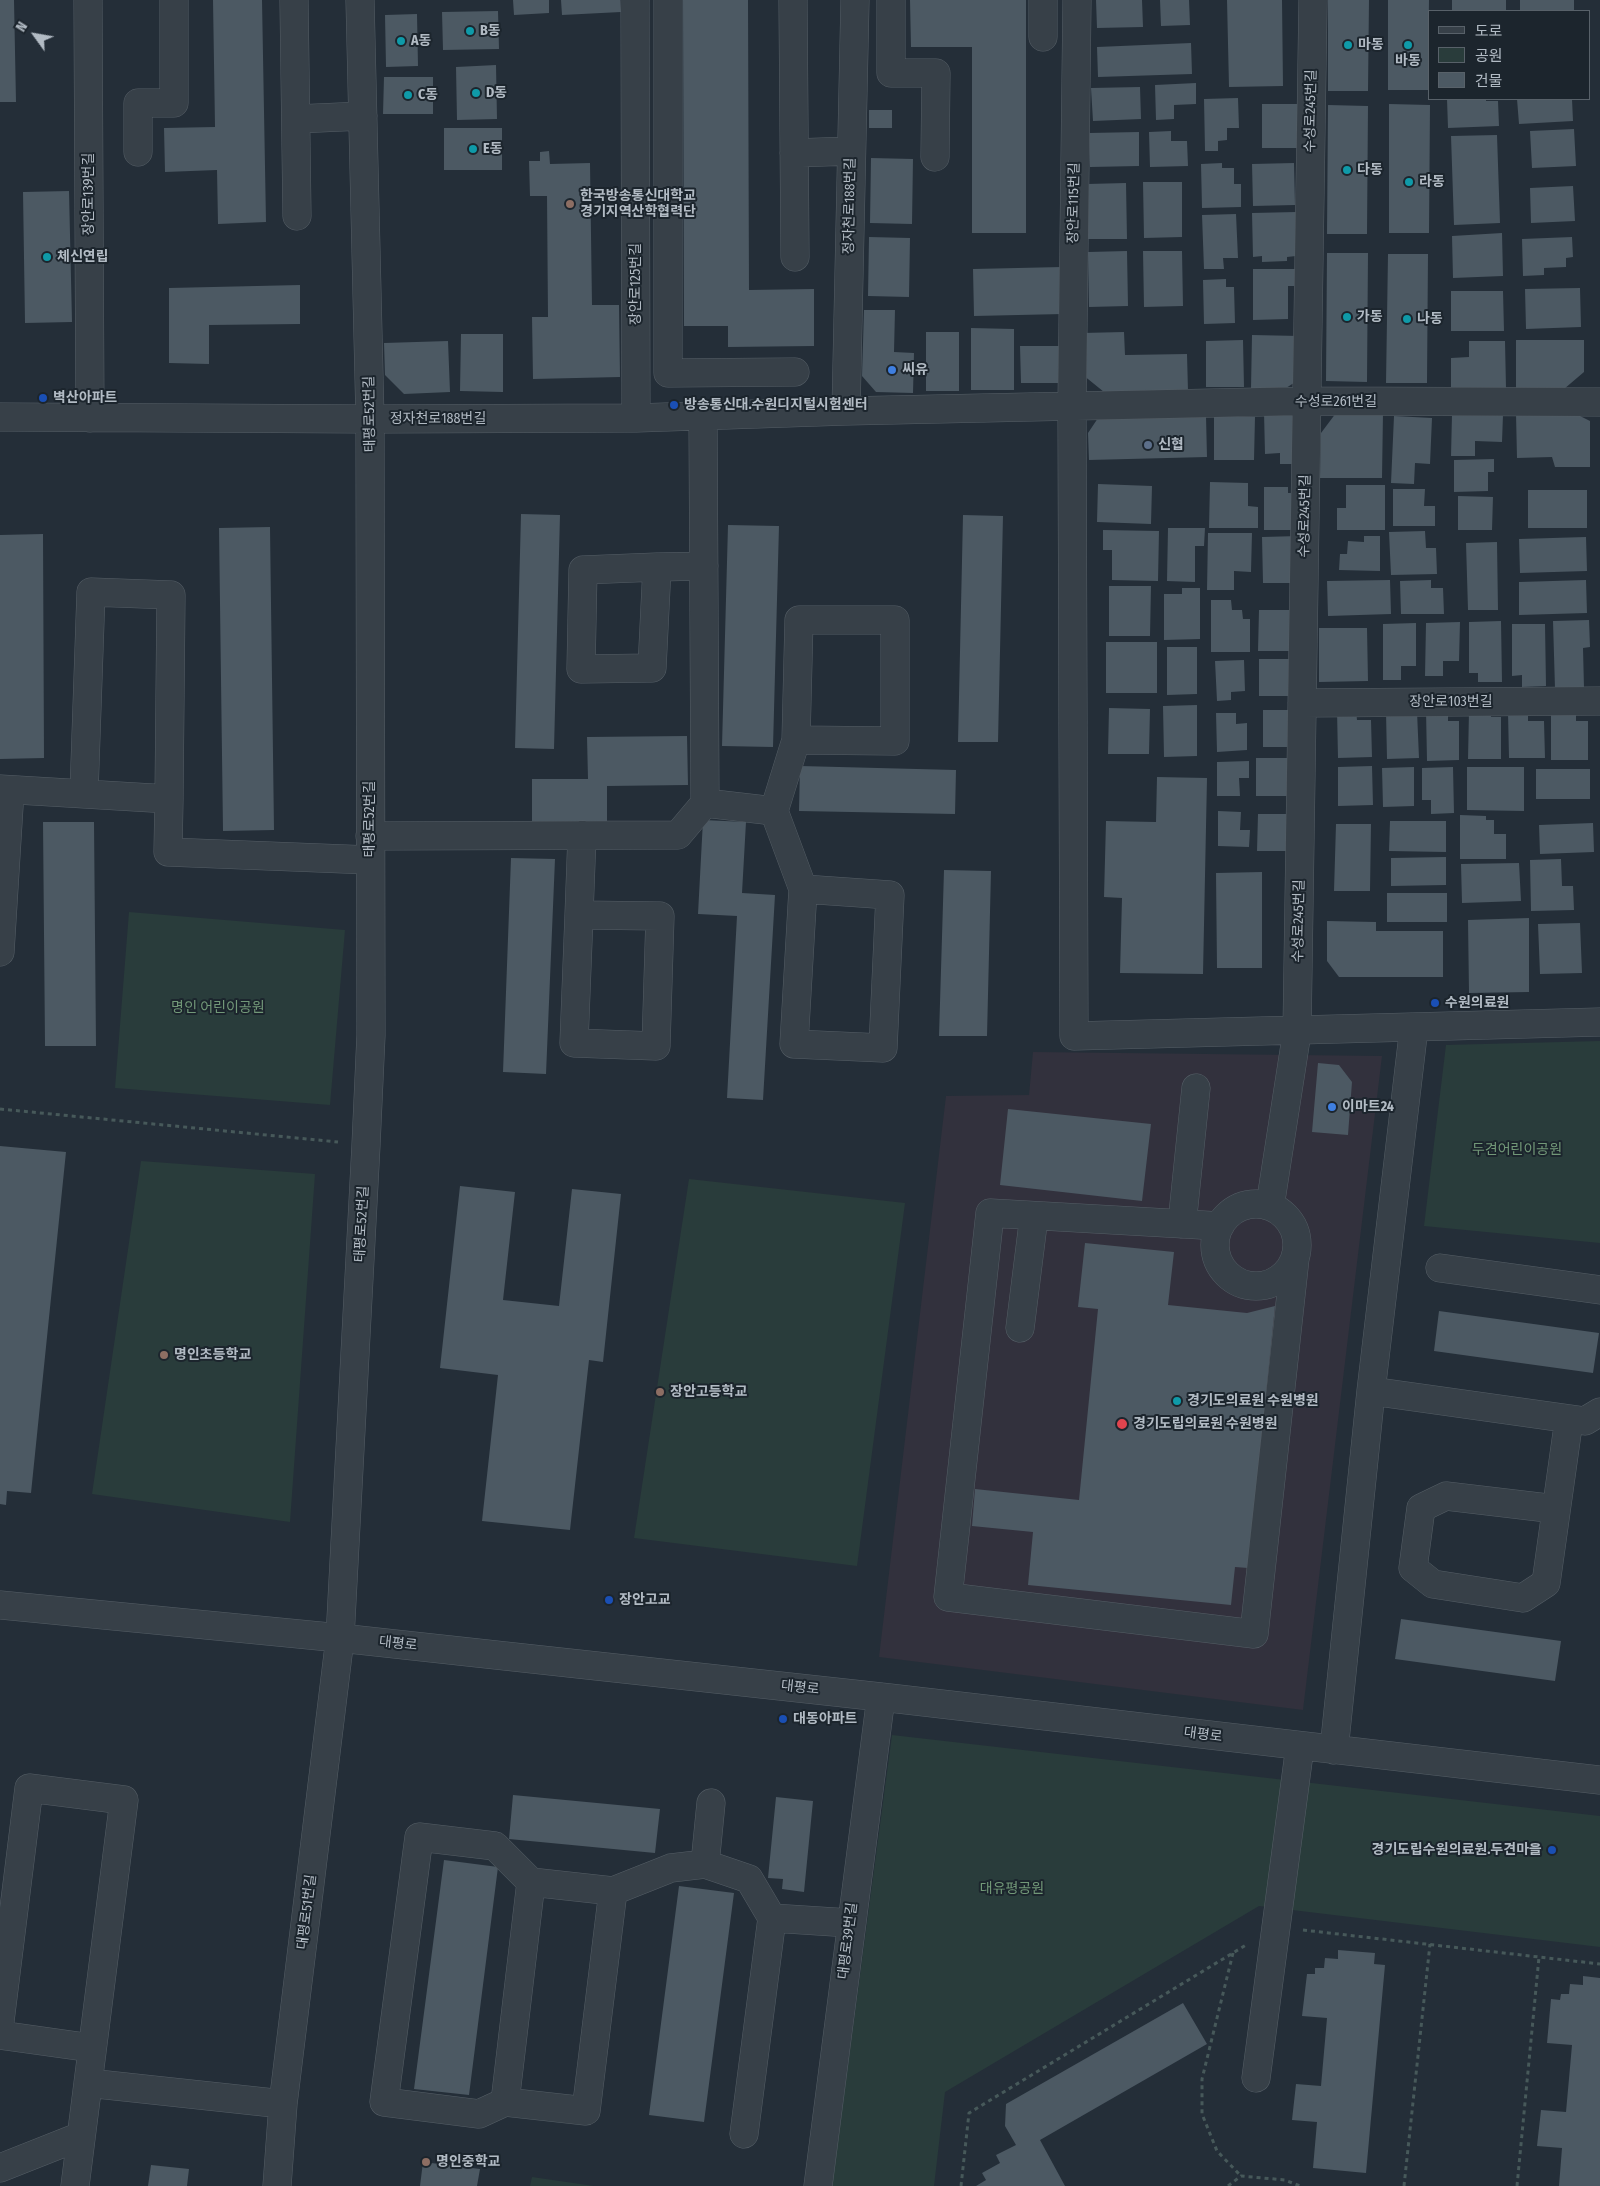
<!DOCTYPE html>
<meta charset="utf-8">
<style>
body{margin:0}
#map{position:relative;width:1600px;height:2186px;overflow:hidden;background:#242e38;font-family:"Fira Sans Condensed","Noto Sans KR",sans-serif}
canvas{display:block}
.legend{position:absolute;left:1428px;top:10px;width:162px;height:90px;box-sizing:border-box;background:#1c252d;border:1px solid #586169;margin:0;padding:6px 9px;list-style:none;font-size:15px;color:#b2bbc4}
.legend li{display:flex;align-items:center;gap:10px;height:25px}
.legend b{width:25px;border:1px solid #586169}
.north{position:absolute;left:10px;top:10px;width:50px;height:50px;-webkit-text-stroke:4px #1c252d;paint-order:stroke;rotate:302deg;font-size:14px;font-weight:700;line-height:20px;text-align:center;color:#b2bbc4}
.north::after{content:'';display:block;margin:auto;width:18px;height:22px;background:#b2bbc4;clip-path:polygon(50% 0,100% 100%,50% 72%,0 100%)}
</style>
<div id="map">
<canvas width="1600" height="2186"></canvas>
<ul class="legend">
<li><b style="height:6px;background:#374048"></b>도로</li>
<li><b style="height:14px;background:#293c3b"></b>공원</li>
<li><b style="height:14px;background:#4c5963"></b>건물</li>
</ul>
<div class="north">N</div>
</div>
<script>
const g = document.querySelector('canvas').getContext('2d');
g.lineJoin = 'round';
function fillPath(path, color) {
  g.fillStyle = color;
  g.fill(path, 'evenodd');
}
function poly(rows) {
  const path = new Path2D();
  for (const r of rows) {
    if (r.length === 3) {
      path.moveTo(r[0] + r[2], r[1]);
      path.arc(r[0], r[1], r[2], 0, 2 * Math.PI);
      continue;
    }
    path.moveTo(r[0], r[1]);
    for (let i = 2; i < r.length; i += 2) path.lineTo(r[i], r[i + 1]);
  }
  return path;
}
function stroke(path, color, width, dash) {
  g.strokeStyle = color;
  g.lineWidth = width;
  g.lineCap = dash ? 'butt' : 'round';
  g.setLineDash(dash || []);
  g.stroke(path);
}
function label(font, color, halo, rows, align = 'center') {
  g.font = font + ' "Fira Sans Condensed","Noto Sans KR",sans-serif';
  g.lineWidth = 4;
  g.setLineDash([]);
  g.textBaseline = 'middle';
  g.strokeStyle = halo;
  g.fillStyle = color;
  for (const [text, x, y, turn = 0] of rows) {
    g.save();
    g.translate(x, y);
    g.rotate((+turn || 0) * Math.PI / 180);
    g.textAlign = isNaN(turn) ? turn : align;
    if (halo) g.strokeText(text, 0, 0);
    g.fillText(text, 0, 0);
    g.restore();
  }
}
fillPath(poly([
 [1033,1052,1382,1056,1303,1710,879,1657,946,1096,1029,1095]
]), '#32313d');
fillPath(poly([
 [129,912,345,930,330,1105,115,1088],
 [1600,1041,1600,1243,1424,1226,1446,1045],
 [141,1161,315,1174,290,1522,92,1494],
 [689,1179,905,1203,857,1566,634,1538],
 [892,1735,1600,1816,1600,1947,1259,1906,945,2092,934,2186,832,2186],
 [532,2177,594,2186,530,2186]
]), '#293c3b');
fillPath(poly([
 [0,0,14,0,16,102,0,102],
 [213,0,262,0,266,222,218,224,217,170,165,172,164,128,215,127],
 [513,0,549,0,549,13,514,15],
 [561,0,620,0,621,12,562,15],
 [683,0,748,0,749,290,814,289,814,346,728,347,728,326,684,326],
 [910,0,1026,0,1026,233,972,233,972,47,911,47],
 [1096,0,1142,0,1143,27,1097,28],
 [1160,0,1189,0,1190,25,1161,26],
 [1227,0,1282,0,1283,86,1229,87],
 [1328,0,1369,0,1368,91,1328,91],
 [1388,0,1429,0,1428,90,1388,90],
 [1452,0,1506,0,1506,11,1452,11],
 [1520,0,1574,0,1574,11,1520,11],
 [498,11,499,49,443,50,442,12],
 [417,14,418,66,386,67,385,15],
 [1191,43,1192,74,1098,77,1097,47],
 [496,65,497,119,457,120,456,67],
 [384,77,433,77,433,114,383,114],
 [1196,83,1196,104,1174,105,1174,119,1156,120,1155,85],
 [1140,87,1141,119,1093,121,1091,88],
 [1238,98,1239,128,1227,128,1227,140,1218,141,1218,151,1205,151,1204,99],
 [1447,99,1486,99,1486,101,1498,101,1499,126,1448,128],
 [1517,99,1572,99,1573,121,1519,124],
 [1262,104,1297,104,1297,148,1262,148],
 [1389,104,1430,105,1429,233,1389,233],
 [1328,105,1368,106,1367,234,1327,234],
 [869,110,892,110,892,128,869,128],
 [444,128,502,128,502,170,444,170],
 [1574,129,1576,166,1532,168,1530,131],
 [1171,131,1171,141,1187,141,1188,166,1150,167,1149,132],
 [1139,132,1139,166,1090,167,1089,133],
 [1497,135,1500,223,1454,225,1451,136],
 [549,151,550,164,590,163,592,305,619,305,620,377,533,379,532,317,548,317,547,196,530,196,529,161,540,161,540,152],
 [871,158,913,159,912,224,870,223],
 [1222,163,1222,168,1234,168,1234,184,1241,184,1241,207,1202,208,1201,164],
 [1294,163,1295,205,1253,206,1252,164],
 [1143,182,1182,182,1182,237,1144,238],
 [1126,183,1127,239,1088,239,1087,184],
 [1573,186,1575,221,1531,223,1530,188],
 [69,191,72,322,25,323,23,192],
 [1296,212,1296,256,1287,257,1287,261,1262,262,1262,256,1253,257,1252,213],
 [1236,214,1238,258,1223,258,1224,269,1204,269,1202,215],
 [1502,233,1503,276,1453,278,1452,236],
 [869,237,910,238,909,297,868,296],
 [1572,237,1573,257,1566,258,1566,267,1544,268,1544,275,1523,276,1522,239],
 [1127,251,1128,306,1089,307,1088,252],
 [1143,251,1182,251,1183,306,1144,307],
 [1327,253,1368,253,1367,382,1326,381],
 [1388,254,1428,254,1427,383,1386,383],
 [1062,267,1063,314,974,316,973,269],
 [1253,269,1297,269,1297,286,1288,286,1288,319,1253,320],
 [1226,279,1226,287,1234,287,1235,323,1204,324,1203,280],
 [300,285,300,324,209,325,209,364,169,363,169,288],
 [1580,288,1581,327,1526,329,1525,289],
 [1451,291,1503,291,1504,331,1451,331],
 [864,310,895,310,894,352,914,353,913,393,876,392,862,376],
 [971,328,1014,329,1014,390,971,390],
 [926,332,959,332,959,391,926,391],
 [1124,332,1125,355,1187,354,1188,391,1104,392,1083,375,1082,333],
 [461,334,503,334,503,392,460,391],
 [1252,335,1300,336,1300,379,1286,388,1251,388],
 [1243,340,1244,387,1206,387,1206,341],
 [1516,340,1584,340,1584,372,1564,389,1516,390],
 [448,341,450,392,404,394,385,375,384,343],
 [1469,341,1505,341,1506,388,1451,388,1451,358,1469,357],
 [1020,346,1062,346,1062,383,1021,383],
 [1264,412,1295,412,1302,464,1280,464,1280,453,1265,454],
 [1336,413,1383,413,1382,478,1320,478,1321,433],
 [1574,413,1590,421,1590,467,1555,467,1552,457,1517,458,1516,414],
 [1452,414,1503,415,1502,442,1475,441,1475,456,1451,456],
 [1206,416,1207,457,1089,460,1088,433,1098,418],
 [1394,416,1432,418,1430,464,1415,463,1414,484,1391,483],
 [1214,417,1255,417,1254,460,1214,460],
 [1494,459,1494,472,1488,472,1488,491,1454,492,1454,460],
 [1210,482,1248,483,1248,506,1258,507,1258,528,1209,528],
 [1098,484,1152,486,1151,524,1097,522],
 [1346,485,1385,485,1385,530,1337,530,1337,508,1346,508],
 [1264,487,1288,487,1288,493,1299,493,1298,530,1264,530],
 [1393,489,1425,489,1424,506,1435,506,1435,526,1393,526],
 [1528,490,1587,490,1587,528,1528,528],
 [1458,496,1493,497,1492,530,1458,530],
 [521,514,560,515,554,749,515,748],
 [963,515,1003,516,998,742,958,742],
 [728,525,779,526,773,747,722,746],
 [270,527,274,830,223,831,219,528],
 [1168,528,1205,528,1204,546,1195,546,1195,582,1167,581],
 [1103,530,1159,531,1158,581,1112,580,1112,550,1103,550],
 [1425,531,1426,548,1436,548,1437,574,1391,575,1389,532],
 [1208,533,1252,533,1251,572,1234,571,1234,590,1207,590],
 [43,534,44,758,0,759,0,535],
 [1299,536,1300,583,1263,583,1262,537],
 [1364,536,1380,536,1380,571,1339,570,1340,554,1347,554,1348,541,1364,542],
 [1586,537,1587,571,1520,573,1519,539],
 [1497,542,1498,610,1468,610,1466,543],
 [1390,580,1391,614,1328,616,1327,581],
 [1431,580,1431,588,1443,588,1444,614,1401,614,1400,581],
 [1586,580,1587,613,1519,615,1519,582],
 [1109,586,1151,586,1150,636,1109,636],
 [1182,588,1200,588,1200,639,1164,640,1164,594,1182,594],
 [1211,600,1231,600,1232,610,1242,610,1243,619,1250,619,1250,652,1211,652],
 [1259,610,1299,610,1299,651,1258,651],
 [1589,620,1590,647,1583,648,1584,688,1555,689,1553,621],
 [1501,621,1502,682,1478,682,1478,673,1469,673,1469,622],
 [1460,622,1459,661,1443,661,1443,676,1425,676,1426,623],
 [1416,623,1416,666,1401,666,1401,680,1383,680,1383,624],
 [1512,624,1545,624,1546,686,1522,687,1522,675,1512,676],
 [1319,628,1367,628,1368,681,1319,682],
 [1106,642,1157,642,1157,693,1106,693],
 [1167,647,1197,647,1197,694,1167,695],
 [1259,659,1296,659,1296,696,1259,696],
 [1244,660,1245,691,1231,692,1231,700,1217,701,1215,661],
 [1197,705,1197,756,1164,757,1163,706],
 [1109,708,1150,709,1149,754,1108,754],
 [1263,710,1296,710,1295,747,1263,747],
 [1337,710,1356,710,1357,720,1371,720,1372,757,1338,758],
 [1426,710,1448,710,1448,721,1459,721,1459,760,1427,761],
 [1491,710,1491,717,1501,717,1501,759,1468,759,1469,711],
 [1417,711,1419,758,1387,759,1386,712],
 [1528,711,1528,721,1544,721,1545,758,1509,758,1508,712],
 [1551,712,1576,712,1576,721,1588,721,1588,760,1551,760],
 [1216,713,1236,713,1236,724,1247,723,1247,750,1217,752],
 [687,736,688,785,607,786,607,823,532,824,532,779,588,779,587,737],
 [1256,758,1296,758,1297,796,1256,796],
 [1249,761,1249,778,1239,778,1240,796,1217,796,1217,762],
 [800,766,956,770,955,814,799,811],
 [1372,766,1373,805,1338,806,1338,767],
 [1414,767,1414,806,1383,807,1382,768],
 [1453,767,1454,813,1431,814,1431,800,1422,800,1422,768],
 [1467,767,1524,767,1524,811,1467,810],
 [1536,769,1590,769,1590,799,1536,799],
 [1157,777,1207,778,1203,974,1120,973,1122,898,1104,897,1106,821,1156,822],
 [1218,811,1241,812,1240,830,1250,830,1249,847,1218,846],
 [1258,814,1288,814,1295,851,1257,851],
 [1460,815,1486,816,1486,820,1494,820,1494,834,1506,834,1506,859,1460,859],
 [703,820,746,822,742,893,775,895,763,1100,727,1098,737,916,698,914],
 [1390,821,1446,821,1446,852,1389,851],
 [43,822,94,822,96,1046,45,1046],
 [1593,823,1594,852,1540,854,1539,825],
 [1336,824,1371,824,1370,891,1334,891],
 [1446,857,1446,885,1391,886,1391,858],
 [511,858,555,859,546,1074,503,1072],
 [1561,859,1562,886,1573,886,1574,910,1531,911,1530,860],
 [1519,863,1521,901,1462,903,1461,864],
 [944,870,991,871,987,1036,939,1036],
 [1262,872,1262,968,1217,968,1216,873],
 [1387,893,1447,893,1447,922,1387,922],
 [1529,918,1529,992,1469,993,1468,920],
 [1327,921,1376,922,1376,931,1443,931,1443,977,1339,977,1327,961],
 [1580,923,1582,973,1540,974,1538,924],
 [1318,1063,1339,1065,1352,1082,1348,1135,1312,1132],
 [1008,1109,1151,1124,1142,1201,1000,1185],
 [0,1146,66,1152,31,1493,7,1491,6,1505,0,1504],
 [460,1186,515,1192,503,1300,559,1306,572,1189,621,1194,603,1362,589,1360,570,1530,482,1521,498,1375,440,1368],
 [1085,1243,1174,1252,1168,1305,1247,1313,1275,1306,1248,1568,1235,1567,1231,1605,1028,1585,1033,1532,972,1526,975,1489,1079,1500,1098,1309,1078,1307],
 [1439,1311,1599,1333,1593,1373,1434,1351],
 [1401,1619,1561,1641,1555,1681,1395,1659],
 [513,1795,660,1809,655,1853,509,1839],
 [776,1797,813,1801,804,1892,782,1889,783,1879,768,1878],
 [444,1860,498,1867,469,2095,414,2089],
 [679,1886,734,1893,704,2122,649,2115],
 [1338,1950,1375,1953,1374,1964,1385,1965,1366,2173,1313,2168,1317,2122,1292,2120,1296,2084,1321,2086,1327,2018,1302,2016,1307,1974,1315,1974,1315,1968,1324,1968,1325,1958,1338,1959],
 [1583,1976,1600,1978,1600,2186,1559,2186,1562,2148,1537,2146,1541,2110,1566,2112,1572,2045,1547,2043,1551,1999,1560,2000,1561,1994,1569,1994,1570,1984,1583,1985],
 [1183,2003,1207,2044,1040,2140,1065,2186,976,2186,986,2180,982,2173,1000,2163,996,2155,1016,2145,1005,2126,1006,2104],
 [423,2162,480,2169,477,2186,420,2186],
 [151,2165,189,2169,187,2186,148,2186]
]), '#4c5963');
const minor = poly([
 [88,0,90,418],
 [294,0,297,216],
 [635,0,636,418],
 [668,0,668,373,795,372],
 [793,0,795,257],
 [891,0,891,73,936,73,935,157],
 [1077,0,1072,406,1074,1036,1600,1022],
 [1043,37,1043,0],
 [296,119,363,116],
 [138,152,138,103,174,103,174,0],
 [794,153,851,151],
 [846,411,855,0],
 [0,417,370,419,636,418,846,411,1306,401,1600,402],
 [657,567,652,668,581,669,583,570,657,567,704,566],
 [1302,703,1600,701],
 [0,789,169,799,171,595,91,592,84,793],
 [169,799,168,852,370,860],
 [705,803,774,811,803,889,794,1044,883,1048,890,895,803,889],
 [774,811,796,740,895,741,895,620,799,620,796,740],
 [370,836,678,835,705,803,703,416],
 [579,915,660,916,656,1046,574,1043,579,915,582,835],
 [0,952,10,790],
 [1256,1245,41],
 [1270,1206,1297,1032,1313,0],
 [1182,1224,1196,1088],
 [1220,1226,990,1213,948,1597,1254,1634,1295,1258],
 [1440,1268,1600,1290],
 [1020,1328,1034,1216],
 [1371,1391,1585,1421,1600,1412],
 [1556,1509,1446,1496,1421,1508,1413,1568,1433,1584,1523,1598,1546,1583,1569,1419],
 [0,1605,340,1638,881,1697,1600,1780],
 [1334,1750,1371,1391,1414,1027],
 [705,1864,711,1803],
 [613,1891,671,1868,705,1864,749,1879,772,1918,744,2134],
 [772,1918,850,1923],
 [0,2021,29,1788,124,1800,88,2083,283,2104],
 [0,2035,92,2048],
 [1256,2078,1300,1746],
 [505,2102,531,1882,613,1891,586,2111,505,2102,479,2114,384,2102,419,1837,495,1846,531,1882],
 [0,2168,81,2136],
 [75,2186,88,2083],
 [277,2186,283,2104,340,1638,366,1145,371,1035,370,419,360,0],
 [818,2186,881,1697]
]);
stroke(minor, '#555e66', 29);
stroke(poly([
 [0,1109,338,1142],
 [1303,1930,1600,1964],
 [1233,1953,1202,2079,1202,2114,1217,2151,1241,2176],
 [961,2186,969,2113,1246,1945],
 [1228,2186,1241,2176,1285,2180,1300,2186],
 [1404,2186,1430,1944],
 [1517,2186,1539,1957]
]), '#47595a', 3, [4, 4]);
stroke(minor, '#374048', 28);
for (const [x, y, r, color] of [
 [470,31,5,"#0f9aa8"],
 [401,41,5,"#0f9aa8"],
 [1348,45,5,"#0f9aa8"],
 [1408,45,5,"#0f9aa8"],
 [476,93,5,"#0f9aa8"],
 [408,95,5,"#0f9aa8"],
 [473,149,5,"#0f9aa8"],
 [1347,170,5,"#0f9aa8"],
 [1409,182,5,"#0f9aa8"],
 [570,204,5,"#8d6e63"],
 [47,257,5,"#0f9aa8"],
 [1347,317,5,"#0f9aa8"],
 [1407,319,5,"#0f9aa8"],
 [892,370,5,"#3f7fe0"],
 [43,398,5,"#1a4fb4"],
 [674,405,5,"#1a4fb4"],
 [1148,445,5,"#5c6f8a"],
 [1435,1003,5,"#1a4fb4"],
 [1332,1107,5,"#3f7fe0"],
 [164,1355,5,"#8d6e63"],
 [660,1392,5,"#8d6e63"],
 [1177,1401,5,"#0f9aa8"],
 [1122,1424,6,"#e0444e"],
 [609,1600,5,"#1a4fb4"],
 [783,1719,5,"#1a4fb4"],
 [1552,1850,5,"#1a4fb4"],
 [426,2162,5,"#8d6e63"]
]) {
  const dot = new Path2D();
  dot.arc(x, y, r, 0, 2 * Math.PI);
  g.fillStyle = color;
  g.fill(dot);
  stroke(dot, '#1c252d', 2);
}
label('bold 14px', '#b2bbc4', '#1c252d', [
 ["B동",480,31],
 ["A동",411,41],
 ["마동",1358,45],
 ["바동",1408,61,"center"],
 ["D동",486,93],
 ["C동",418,95],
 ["E동",483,149],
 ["다동",1357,170],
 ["라동",1419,182],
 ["한국방송통신대학교",580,196],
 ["경기지역산학협력단",580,212],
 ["체신연립",57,257],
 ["가동",1357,317],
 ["나동",1417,319],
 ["씨유",902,370],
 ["벽산아파트",53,398],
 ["방송통신대.수원디지털시험센터",684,405],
 ["신협",1158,445],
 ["수원의료원",1445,1003],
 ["이마트24",1342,1107],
 ["명인초등학교",174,1355],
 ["장안고등학교",670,1392],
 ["경기도의료원 수원병원",1187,1401],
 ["경기도립의료원 수원병원",1133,1424],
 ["장안고교",619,1600],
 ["대동아파트",793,1719],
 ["경기도립수원의료원.두견마을",1542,1850,"right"],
 ["명인중학교",436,2162]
], 'left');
label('14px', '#b2bbc4', '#1c252d', [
 ["수성로245번길",1311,111,-89],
 ["장안로139번길",89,194,-90],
 ["장안로115번길",1074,203,-89],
 ["정자천로188번길",850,206,-89],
 ["장안로125번길",636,284,-90],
 ["수성로261번길",1336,402],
 ["태평로52번길",370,414,-91],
 ["정자천로188번길",438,419],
 ["수성로245번길",1305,516,-89],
 ["장안로103번길",1451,702],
 ["태평로52번길",370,819,-90],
 ["수성로245번길",1299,921,-89],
 ["태평로52번길",362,1224,-87],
 ["대평로",398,1644,6],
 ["대평로",800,1688,6],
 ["대평로",1203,1735,7],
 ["대평로51번길",307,1912,-83],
 ["대평로39번길",848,1941,-83]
]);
label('14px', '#729878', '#1c252d', [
 ["명인 어린이공원",218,1008],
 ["두견어린이공원",1517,1150],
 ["대유평공원",1012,1889]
]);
</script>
